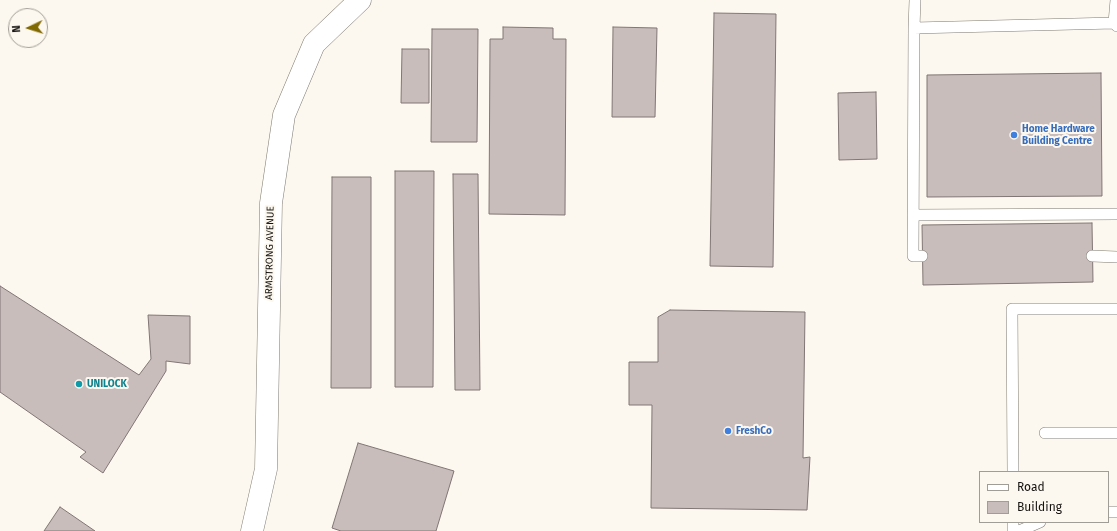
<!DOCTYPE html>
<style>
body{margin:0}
#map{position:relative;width:1117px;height:531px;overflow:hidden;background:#fdf8ef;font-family:"Fira Sans",sans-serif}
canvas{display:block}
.legend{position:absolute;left:979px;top:471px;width:130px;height:52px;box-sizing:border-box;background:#fdf8ef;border:1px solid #a09c96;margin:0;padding:5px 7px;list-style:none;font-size:12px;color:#151310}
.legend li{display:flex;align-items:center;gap:8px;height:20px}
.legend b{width:20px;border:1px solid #a09c96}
.north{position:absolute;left:8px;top:8px;width:40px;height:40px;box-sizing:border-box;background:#fdf8ef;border:1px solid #a09c96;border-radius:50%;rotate:266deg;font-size:11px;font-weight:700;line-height:16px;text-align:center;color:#151310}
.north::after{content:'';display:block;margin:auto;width:14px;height:18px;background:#816901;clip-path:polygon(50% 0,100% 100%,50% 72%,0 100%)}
</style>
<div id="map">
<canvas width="1117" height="531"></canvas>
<ul class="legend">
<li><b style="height:5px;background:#fff"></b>Road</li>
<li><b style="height:11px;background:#c9bdbc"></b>Building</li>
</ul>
<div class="north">N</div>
</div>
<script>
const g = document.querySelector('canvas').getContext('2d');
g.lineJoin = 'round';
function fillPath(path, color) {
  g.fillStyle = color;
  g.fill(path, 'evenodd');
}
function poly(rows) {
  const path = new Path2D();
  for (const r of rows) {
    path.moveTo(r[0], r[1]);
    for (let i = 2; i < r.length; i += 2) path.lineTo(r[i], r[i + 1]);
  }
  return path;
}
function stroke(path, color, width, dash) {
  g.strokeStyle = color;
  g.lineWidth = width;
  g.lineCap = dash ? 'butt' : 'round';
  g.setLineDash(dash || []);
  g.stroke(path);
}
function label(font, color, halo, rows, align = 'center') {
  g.font = font + ' "Fira Sans",sans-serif';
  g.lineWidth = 4;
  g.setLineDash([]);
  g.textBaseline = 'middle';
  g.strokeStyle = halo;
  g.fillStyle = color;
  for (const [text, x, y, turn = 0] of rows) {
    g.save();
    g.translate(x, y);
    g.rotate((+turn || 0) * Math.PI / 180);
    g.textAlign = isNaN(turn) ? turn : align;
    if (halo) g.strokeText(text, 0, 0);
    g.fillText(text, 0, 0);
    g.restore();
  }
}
const building = poly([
 [714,13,776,14,773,267,710,266,714,13],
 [503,27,553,28,553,39,566,39,565,215,489,214,490,39,503,39,503,27],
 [613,27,657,28,655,117,612,117,613,27],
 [432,29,478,29,477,142,431,142,432,29],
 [402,49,429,49,429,103,401,103,402,49],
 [1101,73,1102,196,927,197,927,75,1101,73],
 [876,92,877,159,839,160,838,93,876,92],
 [395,171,434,171,433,387,395,387,395,171],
 [453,174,478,174,480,390,455,390,453,174],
 [332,177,371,177,371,388,331,388,332,177],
 [1092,223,1093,282,923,285,922,225,1092,223],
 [0,286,139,375,151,359,148,315,190,316,190,364,166,361,166,371,103,473,80,457,86,452,0,392,0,286],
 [670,310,805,312,803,458,810,457,807,510,651,508,652,405,629,405,629,362,658,362,658,317,670,310],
 [358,443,454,471,436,531,341,531,332,528,358,443],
 [60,507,95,531,44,531,60,507]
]);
fillPath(building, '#c9bdbc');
stroke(building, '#807674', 1);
const service = poly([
 [915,0,914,28,1114,23,1117,26],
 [1114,23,1116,0],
 [914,28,913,256,922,256],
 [913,215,1117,214],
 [1092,256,1117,257],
 [1045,433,1117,433],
 [1013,472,1012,309,1117,309],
 [1108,512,1117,512],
 [1013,522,1013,531],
 [1019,531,1040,522]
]);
const tertiary = poly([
 [252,531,266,469,271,203,284,115,314,44,360,0]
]);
stroke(service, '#7f7b73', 12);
stroke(tertiary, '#7f7b73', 23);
stroke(service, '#fff', 11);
stroke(tertiary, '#fff', 22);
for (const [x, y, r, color] of [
 [1014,135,4,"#3f7fe0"],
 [79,384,4,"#0f9aa8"],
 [728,431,4,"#3f7fe0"]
]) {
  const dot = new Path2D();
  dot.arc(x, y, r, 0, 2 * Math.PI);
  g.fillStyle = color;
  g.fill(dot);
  stroke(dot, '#fdf8ef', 1.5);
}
label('bold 10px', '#366cbe', '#fdf8ef', [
 ["Home Hardware",1022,129],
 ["Building Centre",1022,141],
 ["FreshCo",736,431]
], 'left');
label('10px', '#151310', '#fdf8ef', [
 ["ARMSTRONG AVENUE",270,253,-89]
]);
label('bold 10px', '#0d838f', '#fdf8ef', [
 ["UNILOCK",87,384]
], 'left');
</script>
